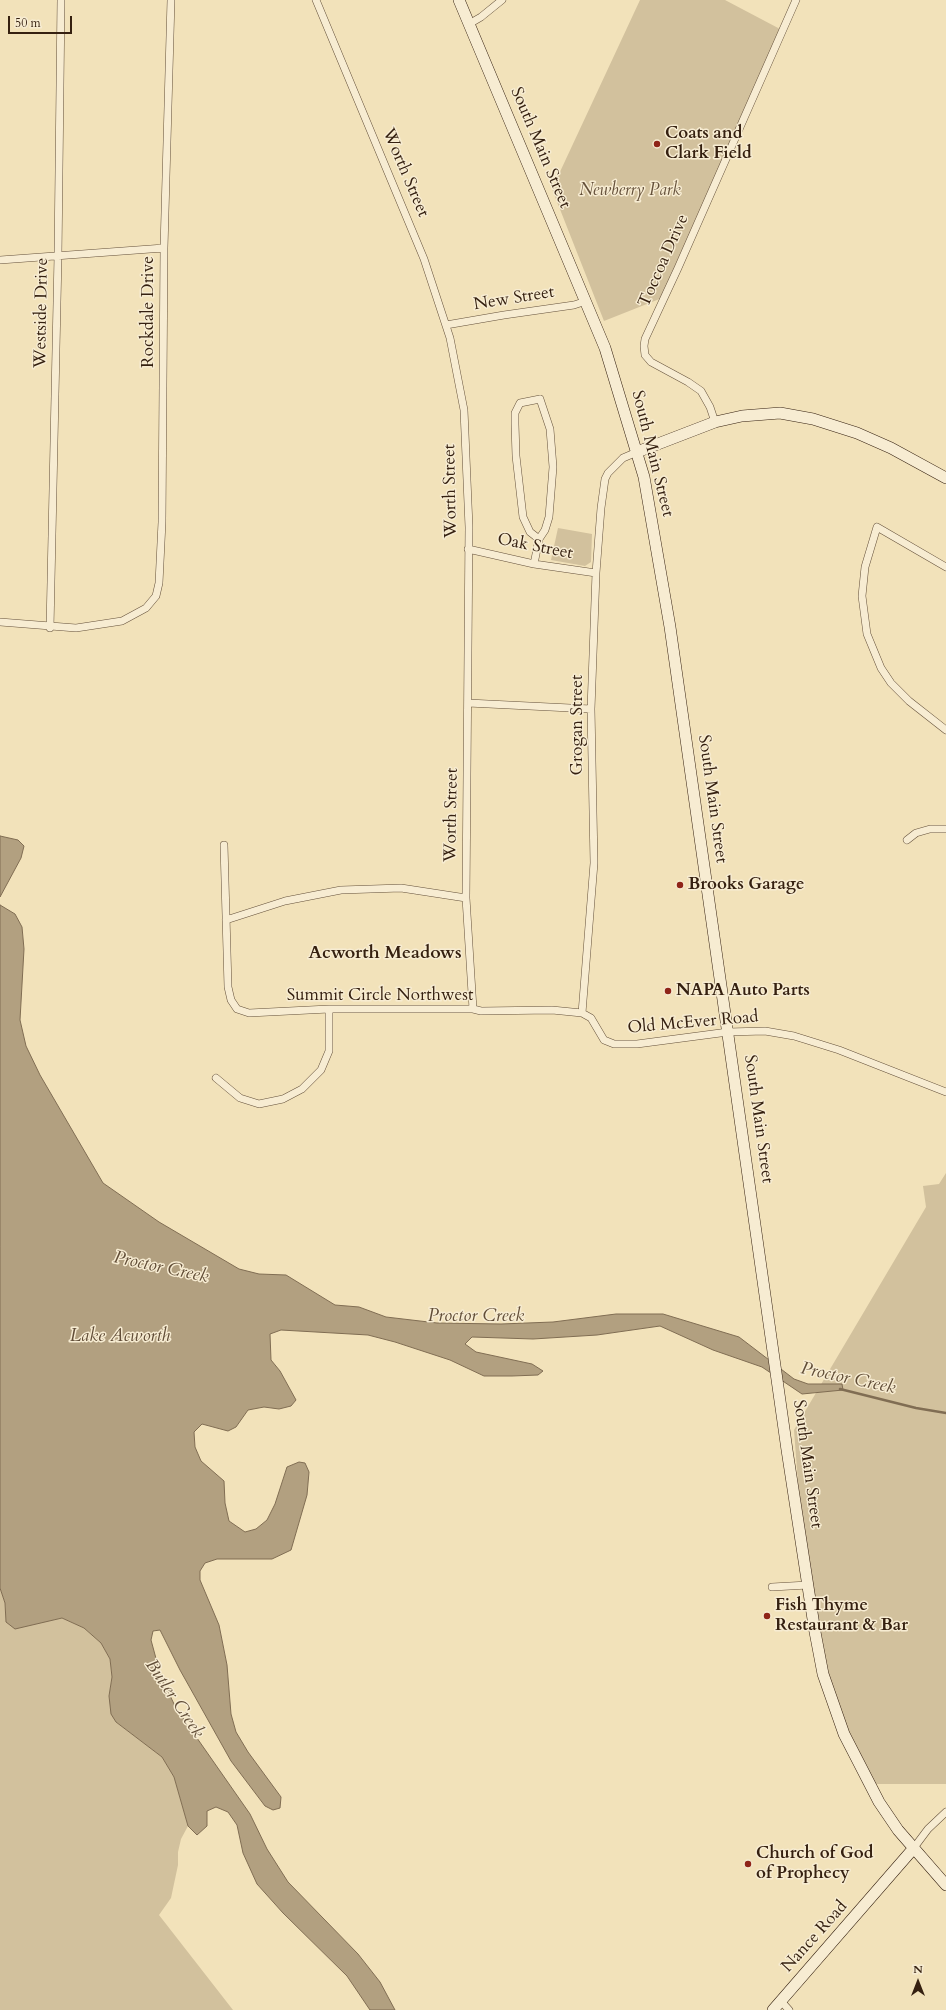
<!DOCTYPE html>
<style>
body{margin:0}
#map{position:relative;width:946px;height:2010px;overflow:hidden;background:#f2e2ba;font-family:Cardo,serif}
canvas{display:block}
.north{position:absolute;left:898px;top:1962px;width:40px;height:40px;-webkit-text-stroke:3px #f7ecd2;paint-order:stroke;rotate:0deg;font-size:11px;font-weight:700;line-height:16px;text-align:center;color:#352010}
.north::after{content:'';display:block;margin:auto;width:14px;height:18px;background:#352010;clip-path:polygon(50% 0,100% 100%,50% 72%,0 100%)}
.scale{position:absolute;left:8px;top:16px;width:64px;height:18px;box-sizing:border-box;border:2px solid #352010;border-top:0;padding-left:5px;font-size:12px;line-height:14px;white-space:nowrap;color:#352010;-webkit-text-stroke:3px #f7ecd2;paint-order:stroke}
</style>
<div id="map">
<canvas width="946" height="2010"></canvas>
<div class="north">N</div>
<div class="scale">50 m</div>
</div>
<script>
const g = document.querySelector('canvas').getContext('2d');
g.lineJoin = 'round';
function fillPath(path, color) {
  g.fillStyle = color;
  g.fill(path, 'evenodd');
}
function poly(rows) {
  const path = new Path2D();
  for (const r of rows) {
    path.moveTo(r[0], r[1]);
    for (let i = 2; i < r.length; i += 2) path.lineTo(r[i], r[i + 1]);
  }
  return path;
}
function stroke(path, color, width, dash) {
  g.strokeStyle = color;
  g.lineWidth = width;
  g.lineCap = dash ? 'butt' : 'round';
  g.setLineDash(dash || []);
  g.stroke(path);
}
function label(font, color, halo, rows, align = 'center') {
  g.font = font + ' Cardo,serif';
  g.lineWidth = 3;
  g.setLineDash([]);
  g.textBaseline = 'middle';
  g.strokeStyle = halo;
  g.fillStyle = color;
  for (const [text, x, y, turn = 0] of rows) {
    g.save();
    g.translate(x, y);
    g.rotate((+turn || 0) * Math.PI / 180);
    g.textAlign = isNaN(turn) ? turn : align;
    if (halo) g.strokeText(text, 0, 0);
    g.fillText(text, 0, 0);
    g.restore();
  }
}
fillPath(poly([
 [640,0,725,0,780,29,662,298,604,321,552,189],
 [558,528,592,534,591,562,585,566,551,560],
 [946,1173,946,1784,875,1784,835,1716,804,1561,794,1430,926,1207,923,1186,939,1184],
 [0,1588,5,1603,6,1622,46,1621,62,1618,84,1628,101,1643,110,1659,112,1677,109,1696,116,1722,162,1757,174,1777,188,1826,181,1839,178,1852,178,1865,171,1898,159,1915,233,2010,0,2010]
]), '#d2c19d');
const water = poly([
 [0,836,18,840,24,846,21,858,0,897,0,836],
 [0,905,15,914,22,927,24,949,20,1020,26,1046,40,1075,103,1183,159,1222,239,1269,259,1274,286,1275,335,1305,359,1307,386,1317,437,1323,501,1324,553,1322,616,1314,663,1314,739,1337,794,1379,808,1384,842,1384,843,1390,802,1394,762,1367,713,1350,660,1326,597,1335,533,1339,472,1337,465,1344,476,1352,532,1364,543,1371,538,1375,512,1376,484,1376,450,1360,395,1342,368,1335,281,1330,270,1334,271,1360,280,1371,296,1400,291,1406,279,1409,264,1407,248,1410,236,1427,228,1431,202,1424,194,1432,195,1447,201,1461,224,1481,225,1503,229,1521,245,1532,256,1529,267,1520,275,1504,287,1467,299,1462,305,1463,309,1472,307,1495,291,1550,272,1559,217,1559,205,1563,200,1571,200,1580,219,1625,227,1665,231,1714,236,1732,248,1752,281,1797,280,1808,273,1810,265,1806,231,1761,180,1670,160,1630,153,1631,151,1640,161,1677,176,1708,250,1814,267,1849,288,1882,358,1954,380,1982,395,2010,370,2010,347,1976,283,1913,257,1884,243,1853,237,1825,228,1812,216,1807,207,1811,207,1826,197,1835,188,1826,174,1777,162,1757,116,1722,111,1714,109,1696,112,1677,110,1659,101,1643,84,1628,62,1618,15,1629,6,1622,5,1603,0,1588,0,905]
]);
fillPath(water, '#b2a080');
stroke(water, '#806d53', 1);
stroke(poly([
 [840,1389,916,1408,946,1413]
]), '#806d53', 2.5);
const street = poly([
 [316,0,424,259,450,338,464,410,469,527,466,898,473,1009],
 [469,24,481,17,502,0],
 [0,260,164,248],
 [446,325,504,315,574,305,586,301],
 [540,399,550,429,553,467,549,517,545,530,539,539,530,532,523,517,516,456,515,424,515,413,520,403,540,399],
 [715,422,710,407,701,391,688,382,651,362,645,355,644,346,645,339,678,268,796,0],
 [468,549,534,564,596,573],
 [534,564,539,539],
 [946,567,877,527,865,567,862,596,867,634,881,668,891,683,909,701,946,730],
 [0,622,76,628,122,621,146,608,156,596,159,583,162,522,164,248,171,0],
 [50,628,58,256,61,0],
 [468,703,591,709],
 [907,840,916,833,930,829,946,829],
 [224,845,228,987,231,1000,237,1009,249,1013,329,1009,473,1009,481,1011,552,1010,582,1013,591,1018,604,1040,614,1044,637,1044,728,1032,765,1031,794,1036,839,1050,946,1092],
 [226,920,285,901,341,890,401,888,466,898],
 [582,1013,594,863,591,709,596,573,601,508,605,479,608,473,623,458,637,452],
 [216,1078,240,1098,259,1104,283,1099,302,1089,321,1070,329,1051,329,1009],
 [772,1587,808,1585],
 [913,1849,928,1829,946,1812],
 [781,2001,789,2010]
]);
const secondary = poly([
 [459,0,605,348,644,477,670,627,787,1450,815,1632,823,1674,844,1734,879,1802,898,1830,946,1885],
 [637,452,715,422,742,416,780,413,813,419,857,433,891,448,946,478],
 [773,2010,913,1849]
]);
stroke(street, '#64503a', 8);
stroke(secondary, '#352010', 12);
stroke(street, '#f7ecd2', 7);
stroke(secondary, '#f7ecd2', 11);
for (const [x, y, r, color] of [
 [657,144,4,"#8f2418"],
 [680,885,4,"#8f2418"],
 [668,991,4,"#8f2418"],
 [767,1616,4,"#8f2418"],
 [748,1864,4,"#8f2418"]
]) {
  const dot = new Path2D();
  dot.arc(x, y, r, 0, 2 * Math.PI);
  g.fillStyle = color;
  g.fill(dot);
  stroke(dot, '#f7ecd2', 1.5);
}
label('bold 17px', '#352010', '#f7ecd2', [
 ["Coats and",665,134],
 ["Clark Field",665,154],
 ["Brooks Garage",688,885],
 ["NAPA Auto Parts",676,991],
 ["Fish Thyme",775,1606],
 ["Restaurant & Bar",775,1626],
 ["Church of God",756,1854],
 ["of Prophecy",756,1874]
], 'left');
label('17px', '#352010', '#f7ecd2', [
 ["South Main Street",540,148,67],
 ["Worth Street",405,173,67],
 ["Toccoa Drive",664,261,-66],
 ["New Street",514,299,-9],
 ["Rockdale Drive",149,312,-90],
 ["Westside Drive",42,313,-89],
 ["South Main Street",652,454,76],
 ["Worth Street",451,491,-91],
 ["Oak Street",535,547,11],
 ["Grogan Street",578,725,-90],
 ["South Main Street",712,799,82],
 ["Worth Street",452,815,-89],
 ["Summit Circle Northwest",380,996],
 ["Old McEver Road",693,1023,-5],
 ["South Main Street",758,1119,82],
 ["South Main Street",807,1464,82],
 ["Nance Road",815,1937,-48]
]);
label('italic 17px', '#64503a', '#f7ecd2', [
 ["Newberry Park",630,191]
]);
label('bold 18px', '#352010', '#f7ecd2', [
 ["Acworth Meadows",385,954]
]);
label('italic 18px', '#614d37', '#f7ecd2', [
 ["Proctor Creek",161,1268,12],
 ["Proctor Creek",476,1317],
 ["Lake Acworth",120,1337],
 ["Proctor Creek",848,1379,12],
 ["Butler Creek",174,1699,56]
]);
</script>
